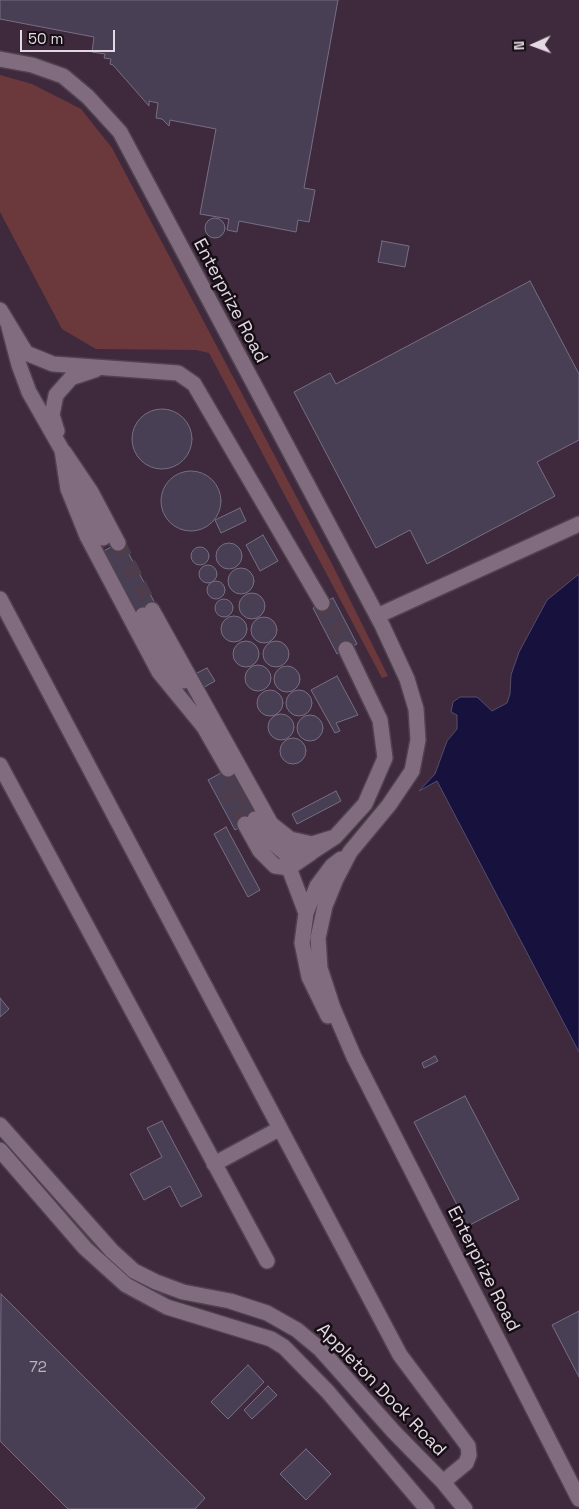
<!DOCTYPE html>
<style>
body{margin:0}
#map{position:relative;width:579px;height:1509px;overflow:hidden;background:#332231;font-family:"Space Grotesk",sans-serif}
canvas{display:block}
.north{position:absolute;left:509px;top:20px;width:50px;height:50px;-webkit-text-stroke:4px #160e15;paint-order:stroke;rotate:268deg;font-size:14px;font-weight:700;line-height:20px;text-align:center;color:#e4d9e3}
.north::after{content:'';display:block;margin:auto;width:18px;height:22px;background:#e4d9e3;clip-path:polygon(50% 0,100% 100%,50% 72%,0 100%)}
.scale{position:absolute;left:20px;top:30px;width:95px;height:22px;box-sizing:border-box;border:2px solid #e4d9e3;border-top:0;padding-left:6px;font-size:15px;line-height:18px;white-space:nowrap;color:#e4d9e3;-webkit-text-stroke:4px #160e15;paint-order:stroke}
</style>
<div id="map">
<canvas width="579" height="1509"></canvas>
<div class="north">N</div>
<div class="scale">50 m</div>
</div>
<script>
const g = document.querySelector('canvas').getContext('2d');
g.lineJoin = 'round';
function fillPath(path, color) {
  g.fillStyle = color;
  g.fill(path, 'evenodd');
}
function poly(rows) {
  const path = new Path2D();
  for (const r of rows) {
    if (r.length === 3) {
      path.moveTo(r[0] + r[2], r[1]);
      path.arc(r[0], r[1], r[2], 0, 2 * Math.PI);
      continue;
    }
    path.moveTo(r[0], r[1]);
    for (let i = 2; i < r.length; i += 2) path.lineTo(r[i], r[i + 1]);
  }
  return path;
}
function stroke(path, color, width, dash) {
  g.strokeStyle = color;
  g.lineWidth = width;
  g.lineCap = dash ? 'butt' : 'round';
  g.setLineDash(dash || []);
  g.stroke(path);
}
function label(font, color, halo, rows, align = 'center') {
  g.font = font + ' "Space Grotesk",sans-serif';
  g.lineWidth = 5;
  g.setLineDash([]);
  g.textBaseline = 'middle';
  g.strokeStyle = halo;
  g.fillStyle = color;
  for (const [text, x, y, turn = 0] of rows) {
    g.save();
    g.translate(x, y);
    g.rotate((+turn || 0) * Math.PI / 180);
    g.textAlign = isNaN(turn) ? turn : align;
    if (halo) g.strokeText(text, 0, 0);
    g.fillText(text, 0, 0);
    g.restore();
  }
}
fillPath(poly([
 [0,0,579,0,579,574,547,600,528,634,510,681,510,694,507,703,492,711,477,697,458,698,453,702,453,712,457,715,457,729,447,741,435,774,421,789,437,781,579,1052,579,1509,0,1509]
]), '#3f2a3d');
fillPath(poly([
 [0,75,32,84,81,109,112,148,333,566,388,676,382,678,209,353,196,350,96,349,62,329,0,212]
]), '#6b393b');
const water = poly([
 [579,574,579,1052,437,781,419,791,435,774,447,741,457,729,457,715,451,712,453,702,460,697,477,697,492,711,507,703,510,694,511,675,519,652,547,600,579,574]
]);
fillPath(water, '#16123d');
stroke(water, '#544e6f', 1);
const building = poly([
 [0,0,338,0,304,188,315,190,309,222,298,220,296,232,239,221,237,232,227,230,229,219,200,214,216,129,170,120,169,126,162,119,156,118,158,103,149,101,149,106,113,65,110,64,111,59,104,58,105,54,92,52,94,37,0,19,0,0],
 [215,228,10],
 [382,241,409,246,405,267,378,262,382,241],
 [530,281,579,374,579,440,537,462,555,496,427,564,410,530,376,548,294,392,330,373,336,384,530,281],
 [162,439,30],
 [191,501,30],
 [240,508,246,521,221,533,215,520,240,508],
 [263,535,278,561,260,571,246,545,263,535],
 [122,541,157,607,135,619,100,553,122,541],
 [229,556,13],
 [200,556,9],
 [208,574,9],
 [241,581,13],
 [216,590,9],
 [252,606,13],
 [333,598,357,644,337,654,313,608,333,598],
 [224,608,9],
 [234,629,13],
 [264,630,13],
 [246,654,13],
 [276,654,13],
 [258,678,13],
 [287,679,13],
 [207,668,215,681,201,689,193,675,207,668],
 [337,676,358,715,336,723,340,731,335,733,311,690,337,676],
 [299,703,13],
 [270,703,13],
 [281,727,13],
 [310,728,13],
 [293,751,13],
 [232,767,258,817,235,830,208,780,232,767],
 [336,791,341,801,297,824,292,814,336,791],
 [226,827,260,890,248,897,214,834,226,827],
 [0,998,9,1009,0,1017,0,998],
 [435,1056,438,1061,424,1068,422,1063,435,1056],
 [465,1096,519,1199,468,1226,414,1122,465,1096],
 [162,1121,202,1196,181,1207,170,1186,144,1200,130,1174,162,1157,147,1128,162,1121],
 [1,1294,205,1498,195,1509,68,1509,0,1441,1,1294],
 [579,1311,579,1377,552,1325,579,1311],
 [248,1365,264,1382,228,1419,211,1402,248,1365],
 [268,1386,277,1395,252,1419,244,1410,268,1386],
 [306,1449,331,1474,306,1500,280,1474,306,1449]
]);
fillPath(building, '#483f54');
stroke(building, '#786e84', 1);
stroke(poly([
 [118,543,152,610],
 [322,603,346,649],
 [228,769,255,819],
 [226,788,245,824]
]), '#4e3d4c', 15, [15, 8]);
const minor = poly([
 [0,59,32,65,63,76,88,97,120,132,382,625,407,679,416,709,418,740,412,771,389,805,350,852,336,879,325,906,318,938,320,968,333,1008,354,1057,579,1499],
 [0,310,26,353,53,364,178,373,194,384,322,603],
 [9,327,19,365,29,392,62,450,68,489,87,536,159,672,204,727,228,769],
 [57,431,52,415,56,395,71,378,95,370],
 [64,452,91,492,118,543],
 [78,487,103,538],
 [0,599,400,1355,468,1446,469,1455,466,1463,443,1482],
 [152,610,271,824,290,839,312,844,335,837],
 [143,615,167,660,184,681],
 [377,616,579,524],
 [0,765,267,1261],
 [255,819,266,837,286,854,312,852,335,837,365,804,385,758,380,720,346,649],
 [245,824,260,851,275,866,289,868,311,853],
 [289,868,306,913],
 [328,1016,309,977,302,943,306,913,317,886,332,866,341,859],
 [0,1125,112,1251,134,1271,156,1282,183,1292,230,1301,267,1313,297,1330,320,1349,394,1432,443,1482,465,1509],
 [0,1150,85,1248,126,1285,167,1307,271,1339,284,1347,328,1392,427,1509],
 [214,1164,279,1129]
]);
stroke(minor, '#4f414e', 18);
stroke(minor, '#806c7e', 15);
label('15px', '#bdb2bf', null, [
 ["72",38,1368]
]);
label('18px', '#e4d9e3', '#160e15', [
 ["Enterprize Road",230,301,62],
 ["Enterprize Road",483,1269,63],
 ["Appleton Dock Road",381,1390,46]
]);
</script>
